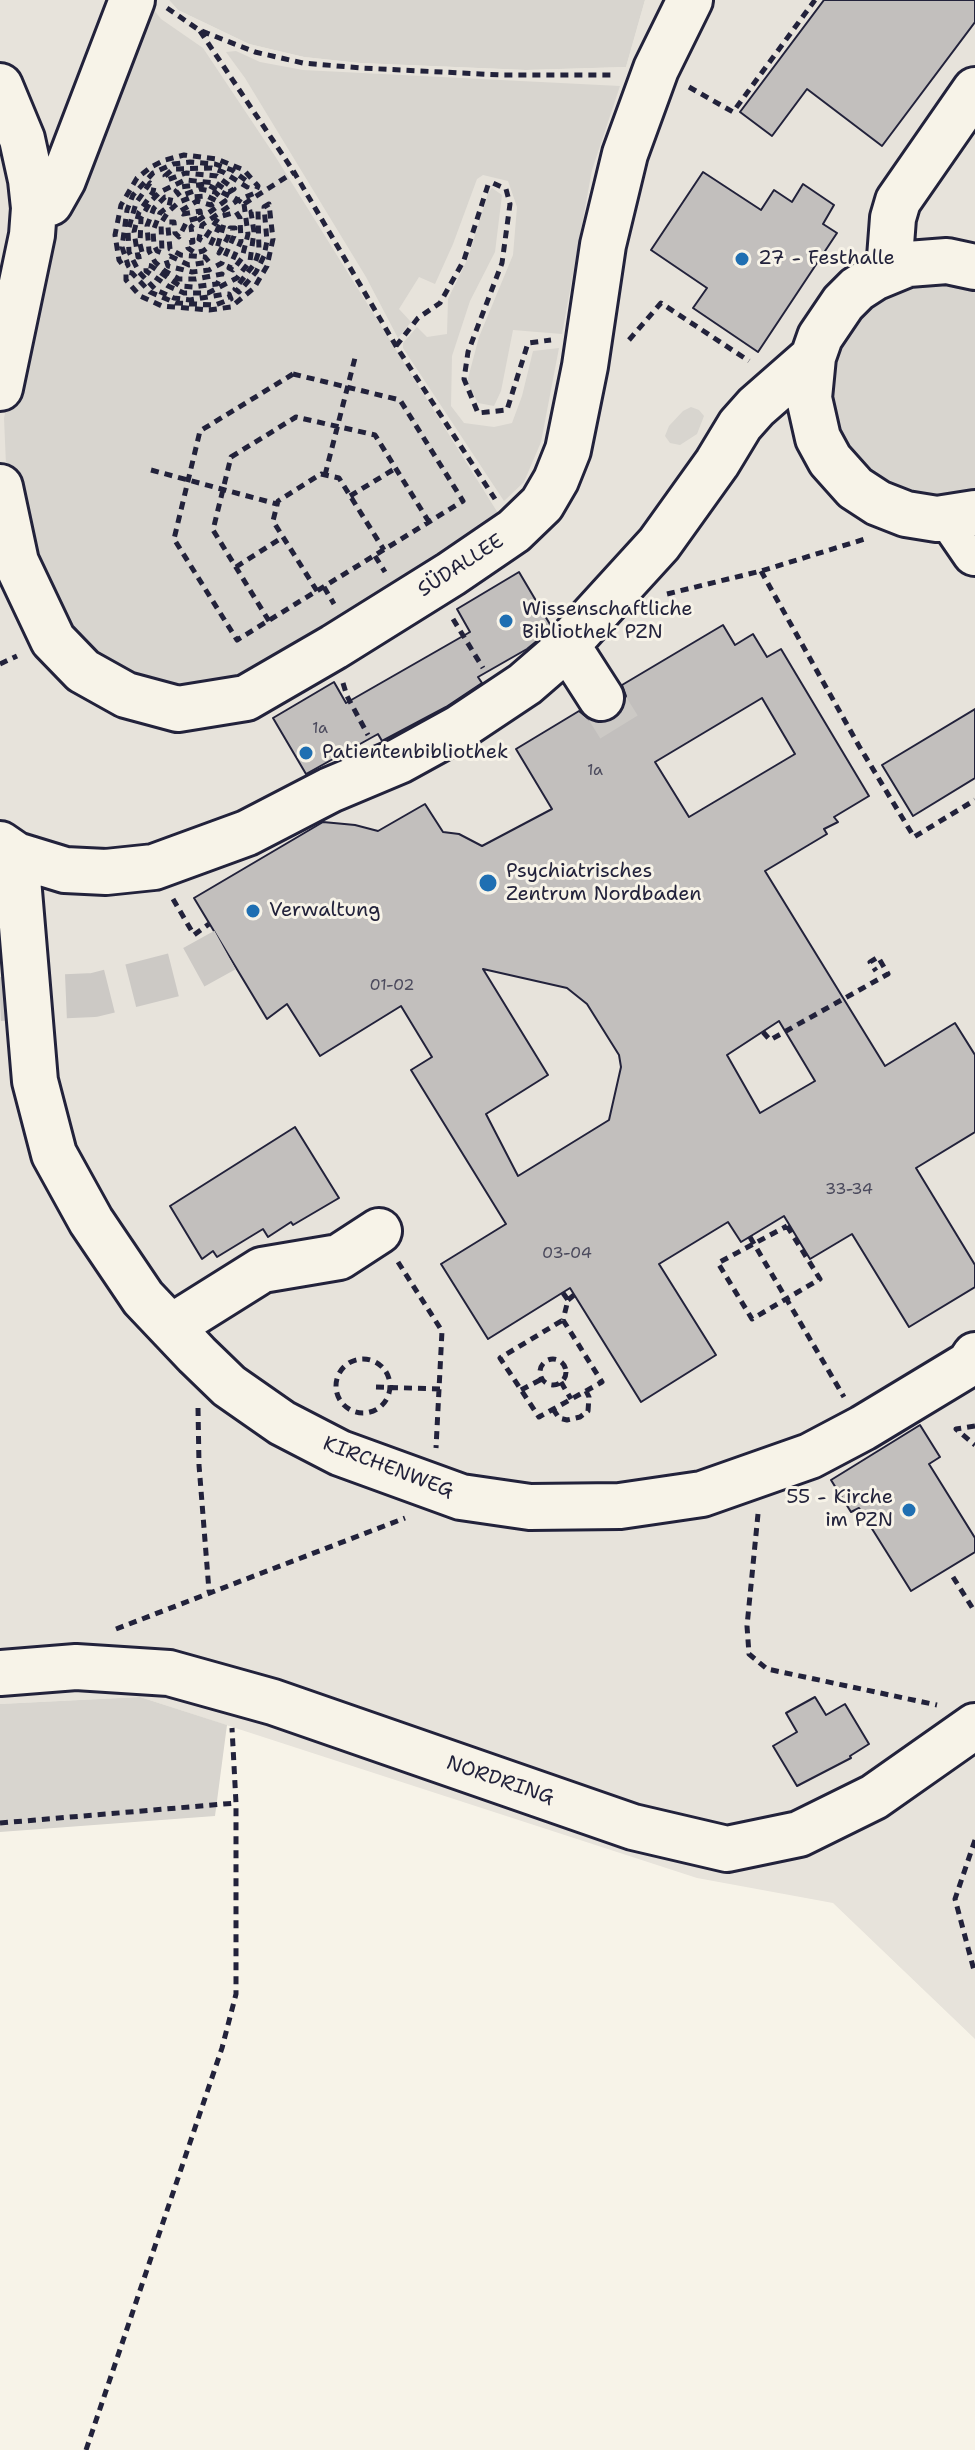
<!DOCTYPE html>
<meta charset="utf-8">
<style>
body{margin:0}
canvas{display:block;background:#f7f3e8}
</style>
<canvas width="975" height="2450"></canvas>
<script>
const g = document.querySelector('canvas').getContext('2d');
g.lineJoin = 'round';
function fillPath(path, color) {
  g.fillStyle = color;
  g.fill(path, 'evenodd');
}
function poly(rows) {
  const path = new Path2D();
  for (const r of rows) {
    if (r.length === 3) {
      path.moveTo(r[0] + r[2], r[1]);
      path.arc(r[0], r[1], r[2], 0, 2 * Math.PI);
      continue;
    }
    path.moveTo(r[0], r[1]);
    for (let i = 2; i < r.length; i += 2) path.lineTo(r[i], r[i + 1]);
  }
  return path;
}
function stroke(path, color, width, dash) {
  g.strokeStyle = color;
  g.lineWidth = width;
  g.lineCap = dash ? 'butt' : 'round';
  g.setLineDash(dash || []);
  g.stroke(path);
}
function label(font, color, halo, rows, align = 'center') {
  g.font = font + ' "Shantell Sans",sans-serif';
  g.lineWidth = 6;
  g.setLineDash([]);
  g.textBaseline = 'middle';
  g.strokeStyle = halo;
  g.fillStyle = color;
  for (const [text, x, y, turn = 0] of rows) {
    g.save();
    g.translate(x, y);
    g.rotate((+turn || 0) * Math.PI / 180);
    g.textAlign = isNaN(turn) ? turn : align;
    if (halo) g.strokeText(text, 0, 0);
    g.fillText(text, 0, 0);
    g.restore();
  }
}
fillPath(poly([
 [0,0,169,0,178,10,249,44,304,57,360,63,526,70,626,67,645,0,975,0,975,2039,833,1903,697,1878,140,1697,0,1704]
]), '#e7e3db');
fillPath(poly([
 [146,0,161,19,203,48,275,156,501,518,322,634,232,679,193,695,92,668,31,583,7,488,4,418,39,247],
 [169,0,645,0,626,67,526,70,360,63,304,57,249,44,178,10],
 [236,51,260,62,303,70,620,86,592,170,562,334,513,330,501,391,494,406,478,403,467,382,479,337,513,255,517,207,508,181,483,175,477,179,453,244,435,284,419,277,399,309,411,322,398,338,366,277,245,78,226,52],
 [492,188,502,195,495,252,470,301,452,356,451,406,464,423,494,427,512,423,522,396,533,351,559,348,541,442,524,482,504,501,403,348,403,343,417,327,427,337,447,334,448,299,468,258,488,193],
 [935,281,962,284,975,289,975,498,939,505,864,479,826,409,831,356,861,311,883,295,908,285],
 [691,407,699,410,704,416,697,434,680,445,670,443,665,436,669,426,683,411],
 [140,1697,227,1725,215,1816,0,1832,0,1704]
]), '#d8d5cf');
const building = poly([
 [824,0,975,0,975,22,882,146,807,89,772,136,740,112,824,0],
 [703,172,761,210,774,190,792,202,803,184,834,205,823,224,837,233,758,352,693,308,707,288,651,250,703,172],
 [519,572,551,626,538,640,527,649,478,677,482,683,446,707,382,741,378,734,306,774,273,718,334,682,346,703,470,632,457,609,519,572],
 [723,625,735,645,753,634,767,657,781,649,869,796,834,817,838,822,824,829,827,834,765,871,885,1066,955,1023,975,1055,975,1132,916,1168,975,1265,975,1287,909,1327,852,1234,810,1259,784,1216,741,1242,728,1222,659,1264,716,1355,641,1402,570,1288,488,1339,441,1264,506,1224,411,1070,432,1057,401,1006,320,1056,287,1004,267,1019,194,898,323,822,355,825,378,831,425,804,443,832,459,834,482,846,552,809,516,749,579,711,590,720,603,723,614,719,623,709,626,696,622,685,723,625],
 [762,698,795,754,689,817,655,762,762,698],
 [483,969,567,988,587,1004,619,1055,621,1067,609,1120,518,1176,486,1114,548,1075,483,969],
 [779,1021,815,1081,760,1113,727,1055,779,1021],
 [975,709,975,778,913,816,882,765,975,709],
 [295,1127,339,1198,293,1225,291,1222,268,1237,263,1229,217,1257,213,1251,202,1259,170,1206,295,1127],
 [920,1425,940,1457,929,1464,975,1538,975,1552,911,1591,859,1508,851,1512,831,1480,920,1425],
 [815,1697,826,1715,845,1704,869,1744,850,1756,851,1758,797,1786,773,1746,797,1732,786,1713,815,1697]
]);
fillPath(building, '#c2bfbd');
stroke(building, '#22223b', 2);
stroke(poly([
 [601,698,619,727],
 [0,999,94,995,185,972,225,950]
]), '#ccc9c5', 44, [44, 22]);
const minor = poly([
 [0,86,22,139,31,180,34,208,32,235,0,388],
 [34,208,50,203,63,180,132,0],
 [975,267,947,261,908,264,874,278,857,289,843,303,820,337,813,357,809,398,818,438,830,460,855,488,878,503,906,514,937,519,975,513],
 [889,271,893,218,898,201,975,90],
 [0,487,16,562,53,640,83,671,126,695,178,709,246,698,334,647,451,574,514,531,542,504,556,480,568,450,585,366,603,245,625,154,656,69,690,0],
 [951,518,975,553],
 [567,645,601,698],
 [0,844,16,855,65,870,106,872,154,867,247,833,330,790,399,761,459,728,525,684,555,658,659,544,717,463,740,425,756,407,813,357],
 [16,855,35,1081,54,1154,91,1221,143,1298,197,1355,229,1386,282,1423,340,1453,461,1497,530,1507,620,1506,702,1494,810,1456,863,1428,969,1364,975,1355],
 [171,1327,262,1270,339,1257,379,1231],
 [0,1673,76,1667,169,1673,273,1702,633,1827,727,1849,799,1834,874,1797,975,1726]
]);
stroke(minor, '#22223b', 50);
stroke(poly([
 [167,8,199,30,255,52,303,63,361,68,501,75,612,75],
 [200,31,294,172,396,346,495,499],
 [689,87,733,112,815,0],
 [244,204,248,234,242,258,233,270,229,268,241,241,240,218,236,212,219,217,203,241,199,239,202,225,238,200,255,193,258,186,244,170,217,159,184,155,165,160,151,167,137,178,121,205,115,235,119,260,124,267,128,265,122,247,127,210,133,195,153,173,173,164,190,162,215,164,232,170,248,182,247,187,223,172,212,168,173,169,165,176,167,180,186,173,217,176,234,189,229,192,216,183,185,180,160,192,151,201,141,218,140,244,143,256,138,257,134,232,139,212,153,192,154,187,150,183,136,203,128,231,129,252,139,272,156,290,174,298,190,300,225,294,229,294,231,299,215,305,176,303,150,292,132,273,126,272,126,280,140,296,162,306,209,310,231,307,254,288,267,266,273,239,269,204,264,207,267,241,264,256,256,272,239,292,235,289,255,263,259,251,258,211,251,212,254,232,250,261,237,278,208,293,184,293,168,286,146,271,146,265,151,266,180,286,193,287,217,284,222,274,196,279,179,279,165,271,155,262,149,251,147,226,154,208,165,197,171,197,169,206,160,213,153,231,154,245,157,251,162,253,161,223,168,212,179,202,192,197,207,196,217,201,211,205,197,201,179,212,183,214,200,211,201,217,187,221,179,237,175,233,174,222,169,222,168,227,170,249,181,255,205,257,209,262,189,265,170,256,166,260,168,266,192,272,209,270,222,263,234,236,235,228,230,228,228,237,219,253,217,248,224,224,220,224,210,246,203,251,195,253,188,248,187,243,193,242,191,227,196,222,225,201,215,192,200,189,180,196,176,191,180,187,206,184,231,197,233,197,238,200,244,204],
 [244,204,294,172],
 [629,340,661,303,749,361],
 [396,346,418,318,440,303,464,260,488,185,493,183,506,189,510,204,502,263,468,352,464,379,478,413,507,410,528,343,551,340],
 [293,374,400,400,463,501,237,640,174,539,200,431,293,374],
 [151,470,277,504],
 [325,475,356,354],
 [350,496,396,468],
 [375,556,385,572],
 [236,567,283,537],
 [761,571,859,746,914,837,975,800],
 [324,587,334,604],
 [317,591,273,521,278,501,321,474,339,478,384,550],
 [667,594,761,571,865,539],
 [453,619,483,668],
 [269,621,213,530,231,457,296,417,375,435,429,522],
 [0,664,17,656],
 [343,683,347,696,368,735],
 [173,899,194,935,209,924],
 [763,1032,770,1040,888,974,878,957,870,962,876,971],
 [787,1226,820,1279,752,1319,718,1263,787,1226],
 [750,1237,844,1397],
 [398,1262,442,1331,436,1448],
 [563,1293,568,1300,563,1320],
 [568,1300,574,1295],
 [563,1320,602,1382,539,1417,500,1358,563,1320],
 [363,1386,27],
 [553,1372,13],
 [561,1382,571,1399],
 [376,1387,440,1389],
 [521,1390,542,1379],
 [198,1408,199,1465,209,1591],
 [553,1409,559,1418,567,1420,580,1417,588,1411,589,1397,586,1391],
 [975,1426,956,1429,975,1445],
 [758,1514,747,1626,749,1654,767,1669,937,1705],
 [953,1577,975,1612],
 [116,1629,405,1518],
 [0,1823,236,1803],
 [975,1840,955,1899,975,1974],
 [86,2450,222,2048,236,1994,236,1803,232,1728]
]), '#22223b', 5, [8, 6]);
stroke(minor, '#f7f3e8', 44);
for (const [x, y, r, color] of [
 [742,259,8,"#1f6fb2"],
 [506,621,8,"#1f6fb2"],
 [306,753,8,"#1f6fb2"],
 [488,883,10,"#1f6fb2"],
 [253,911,8,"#1f6fb2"],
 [909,1510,8,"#1f6fb2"]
]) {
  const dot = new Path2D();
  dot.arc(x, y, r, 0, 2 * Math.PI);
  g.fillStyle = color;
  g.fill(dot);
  stroke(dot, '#f7f3e8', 3);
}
label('16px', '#4a495c', null, [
 ["1a",320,729],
 ["1a",595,771],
 ["01-02",392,986],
 ["33-34",849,1190],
 ["03-04",567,1254]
]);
label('20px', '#22223b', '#f7f3e8', [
 ["27 - Festhalle",758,259],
 ["Wissenschaftliche",522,610],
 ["Bibliothek PZN",522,633],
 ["Patientenbibliothek",322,753],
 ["Psychiatrisches",506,872],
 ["Zentrum Nordbaden",506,895],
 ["Verwaltung",269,911],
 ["55 - Kirche",893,1498,"right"],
 ["im PZN",893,1521,"right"]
], 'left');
label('20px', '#22223b', '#f7f3e8', [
 ["SÜDALLEE",461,566,-33],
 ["KIRCHENWEG",388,1468,21],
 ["NORDRING",500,1781,19]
]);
</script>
